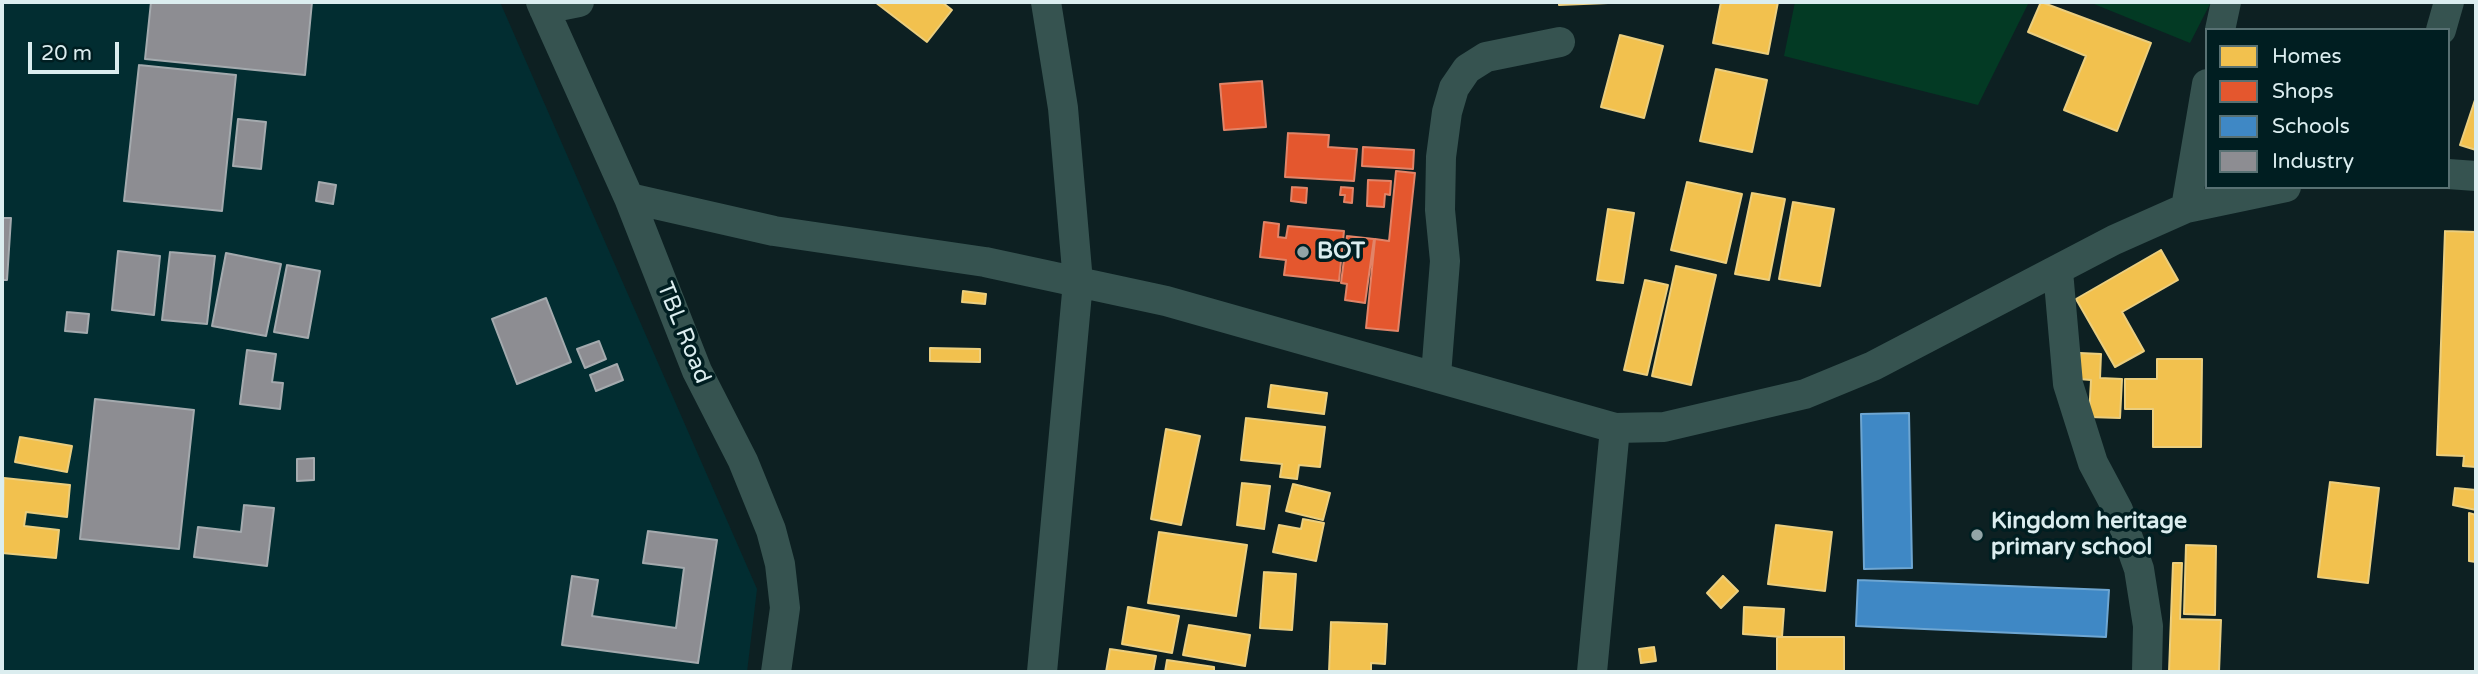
<!DOCTYPE html>
<style>
body{margin:0}
#map{position:relative;width:2478px;height:674px;overflow:hidden;background:#0d2022;font-family:"Varela Round",sans-serif}
canvas{display:block}
.frame{position:absolute;inset:0;border:4px solid #dbedef;pointer-events:none}
.legend{position:absolute;left:2205px;top:28px;width:245px;height:161px;box-sizing:border-box;background:#001e21;border:2px solid #587173;margin:0;padding:9px 12px;list-style:none;font-size:21px;color:#dbedef}
.legend li{display:flex;align-items:center;gap:14px;height:35px}
.legend b{width:35px;border:2px solid #587173}
.scale{position:absolute;left:28px;top:42px;width:91px;height:32px;box-sizing:border-box;border:4px solid #dbedef;border-top:0;padding-left:9px;font-size:21px;line-height:24px;white-space:nowrap;color:#dbedef;-webkit-text-stroke:5px #001e21;paint-order:stroke}
</style>
<div id="map">
<canvas width="2478" height="674"></canvas>
<div class="frame"></div>
<ul class="legend">
<li><b style="height:19px;background:#f2c14e"></b>Homes</li>
<li><b style="height:19px;background:#e4572e"></b>Shops</li>
<li><b style="height:19px;background:#3f88c5"></b>Schools</li>
<li><b style="height:19px;background:#8d8d92"></b>Industry</li>
</ul>
<div class="scale">20 m</div>
</div>
<script>
const g = document.querySelector('canvas').getContext('2d');
g.lineJoin = 'round';
function fillPath(path, color) {
  g.fillStyle = color;
  g.fill(path, 'evenodd');
}
function poly(rows) {
  const path = new Path2D();
  for (const r of rows) {
    path.moveTo(r[0], r[1]);
    for (let i = 2; i < r.length; i += 2) path.lineTo(r[i], r[i + 1]);
  }
  return path;
}
function stroke(path, color, width, dash) {
  g.strokeStyle = color;
  g.lineWidth = width;
  g.lineCap = dash ? 'butt' : 'round';
  g.setLineDash(dash || []);
  g.stroke(path);
}
function label(font, color, halo, rows, align = 'center') {
  g.font = font + ' "Varela Round",sans-serif';
  g.lineWidth = 7;
  g.setLineDash([]);
  g.textBaseline = 'middle';
  g.strokeStyle = halo;
  g.fillStyle = color;
  for (const [text, x, y, turn = 0] of rows) {
    g.save();
    g.translate(x, y);
    g.rotate((+turn || 0) * Math.PI / 180);
    g.textAlign = isNaN(turn) ? turn : align;
    if (halo) g.strokeText(text, 0, 0);
    g.fillText(text, 0, 0);
    g.restore();
  }
}
fillPath(poly([
 [2,2,500,2,757,589,747,672,2,672]
]), '#022d31');
fillPath(poly([
 [1795,2,2029,2,1978,105,1784,56],
 [2089,2,2211,2,2190,43]
]), '#033a24');
const homes = poly([
 [875,2,942,2,952,10,927,42,875,2],
 [1559,2,1608,2,1608,3,1559,5,1559,2],
 [1721,2,1778,2,1768,54,1713,43,1721,2],
 [2041,2,2151,43,2117,131,2064,110,2086,56,2028,32,2041,2],
 [1620,35,1663,46,1644,118,1601,107,1620,35],
 [1716,69,1767,80,1752,152,1700,141,1716,69],
 [2476,97,2476,150,2460,145,2476,97],
 [1687,182,1742,194,1726,263,1671,250,1687,182],
 [1752,193,1785,199,1769,280,1735,274,1752,193],
 [1793,202,1834,209,1820,286,1779,279,1793,202],
 [1608,209,1634,213,1623,283,1597,280,1608,209],
 [2445,231,2476,232,2476,467,2463,466,2464,456,2437,455,2445,231],
 [2161,250,2178,280,2122,312,2144,351,2115,367,2076,299,2161,250],
 [1676,266,1716,275,1691,385,1652,376,1676,266],
 [1645,280,1668,285,1647,375,1624,370,1645,280],
 [963,291,986,294,985,304,962,302,963,291],
 [930,348,980,349,980,362,930,361,930,348],
 [2080,353,2101,354,2100,378,2122,379,2120,418,2089,417,2091,380,2079,379,2080,353],
 [2157,359,2202,359,2201,447,2153,447,2153,409,2125,409,2125,379,2157,379,2157,359],
 [1271,385,1327,393,1324,414,1268,407,1271,385],
 [1246,418,1325,427,1320,467,1299,465,1297,479,1280,477,1282,464,1241,460,1246,418],
 [1166,429,1200,436,1181,525,1151,519,1166,429],
 [20,437,72,446,67,472,15,462,20,437],
 [4,478,70,485,67,517,26,512,24,526,59,530,56,558,2,553,4,478],
 [2330,482,2379,488,2368,583,2318,577,2330,482],
 [1242,483,1270,486,1264,529,1237,525,1242,483],
 [1293,484,1330,493,1323,520,1286,511,1293,484],
 [2455,488,2476,490,2476,510,2453,505,2455,488],
 [2469,513,2476,515,2476,562,2469,561,2469,513],
 [1303,519,1324,523,1316,561,1273,552,1279,525,1301,529,1303,519],
 [1776,525,1832,532,1825,591,1768,584,1776,525],
 [1159,532,1247,545,1236,616,1148,603,1159,532],
 [2186,545,2216,546,2215,615,2184,614,2186,545],
 [2173,563,2182,563,2180,619,2221,620,2219,672,2169,672,2173,563],
 [1264,572,1296,574,1292,630,1260,628,1264,572],
 [1723,576,1738,591,1721,608,1707,593,1723,576],
 [1128,607,1179,616,1172,653,1122,644,1128,607],
 [1744,607,1784,609,1782,637,1743,634,1744,607],
 [1331,622,1387,624,1385,664,1371,663,1371,672,1329,672,1331,622],
 [1189,625,1250,635,1245,666,1183,655,1189,625],
 [1777,637,1844,637,1844,672,1777,672,1777,637],
 [1654,647,1656,661,1641,663,1639,649,1654,647],
 [1110,649,1156,656,1153,672,1106,672,1110,649],
 [1167,660,1214,667,1214,672,1165,672,1167,660]
]);
fillPath(homes, '#f2c14e');
stroke(homes, '#ebce7e', 2);
const shops = poly([
 [1262,81,1266,127,1224,130,1220,84,1262,81],
 [1288,133,1329,135,1328,147,1357,149,1354,181,1285,177,1288,133],
 [1363,147,1414,150,1413,169,1362,166,1363,147],
 [1396,171,1415,173,1398,331,1366,328,1375,239,1389,241,1396,171],
 [1368,180,1391,181,1390,195,1385,194,1384,207,1367,206,1368,180],
 [1292,187,1307,188,1306,203,1291,201,1292,187],
 [1341,187,1353,188,1352,203,1344,202,1345,195,1340,195,1341,187],
 [1264,222,1279,224,1278,237,1286,238,1288,226,1344,231,1339,281,1284,275,1286,260,1260,257,1264,222],
 [1347,236,1374,239,1365,303,1345,300,1347,284,1341,283,1347,236]
]);
fillPath(shops, '#e4572e');
stroke(shops, '#e18468', 2);
const schools = poly([
 [1909,413,1912,568,1864,569,1861,414,1909,413],
 [1858,580,2109,590,2106,637,1856,626,1858,580]
]);
fillPath(schools, '#3f88c5');
stroke(schools, '#6ea6d2', 2);
const industry = poly([
 [151,2,312,2,305,75,145,59,151,2],
 [139,65,236,75,222,211,124,201,139,65],
 [238,119,266,122,261,169,233,166,238,119],
 [319,182,336,185,333,204,316,201,319,182],
 [2,218,11,218,7,280,2,280,2,218],
 [118,251,160,256,154,315,112,310,118,251],
 [170,252,215,256,207,324,162,320,170,252],
 [226,253,281,264,266,336,212,326,226,253],
 [287,265,320,271,308,338,274,332,287,265],
 [546,298,571,362,517,384,492,319,546,298],
 [67,312,89,314,87,333,65,331,67,312],
 [599,341,606,359,585,368,577,349,599,341],
 [247,350,276,354,272,382,283,383,280,409,240,404,247,350],
 [617,364,623,380,596,391,590,375,617,364],
 [95,399,194,410,179,549,80,539,95,399],
 [314,458,314,480,297,481,297,459,314,458],
 [244,505,274,508,267,566,194,557,198,527,241,532,244,505],
 [648,531,717,540,698,663,562,645,572,576,598,580,592,616,676,628,684,568,643,563,648,531]
]);
fillPath(industry, '#8d8d92');
stroke(industry, '#a4aaae', 2);
stroke(poly([
 [541,2,629,198,697,371,743,461,771,530,780,564,785,608,776,672],
 [544,9,579,2],
 [2220,30,2226,2],
 [2441,30,2449,2],
 [2448,174,2476,176],
 [629,198,774,231,985,262,1166,301,1615,428,1664,427,1805,394,1873,366,2114,240,2186,208,2286,187],
 [2186,208,2207,84],
 [2058,271,2068,384,2093,463,2118,510,2139,569,2148,626,2147,672],
 [1436,375,1445,261,1440,210,1441,157,1447,112,1454,88,1467,69,1486,57,1560,42],
 [1042,672,1078,282,1063,108,1046,2],
 [1592,672,1615,428]
]), '#365350', 30);
for (const [x, y, r, color] of [
 [1303,252,7,"#93a5a7"],
 [1977,535,7,"#93a5a7"]
]) {
  const dot = new Path2D();
  dot.arc(x, y, r, 0, 2 * Math.PI);
  g.fillStyle = color;
  g.fill(dot);
  stroke(dot, '#001e21', 2.5);
}
label('bold 23px', '#dbedef', '#001e21', [
 ["BOT",1317,252],
 ["Kingdom heritage",1991,522],
 ["primary school",1991,548]
], 'left');
label('23px', '#dbedef', '#001e21', [
 ["TBL Road",683,333,68]
]);
</script>
